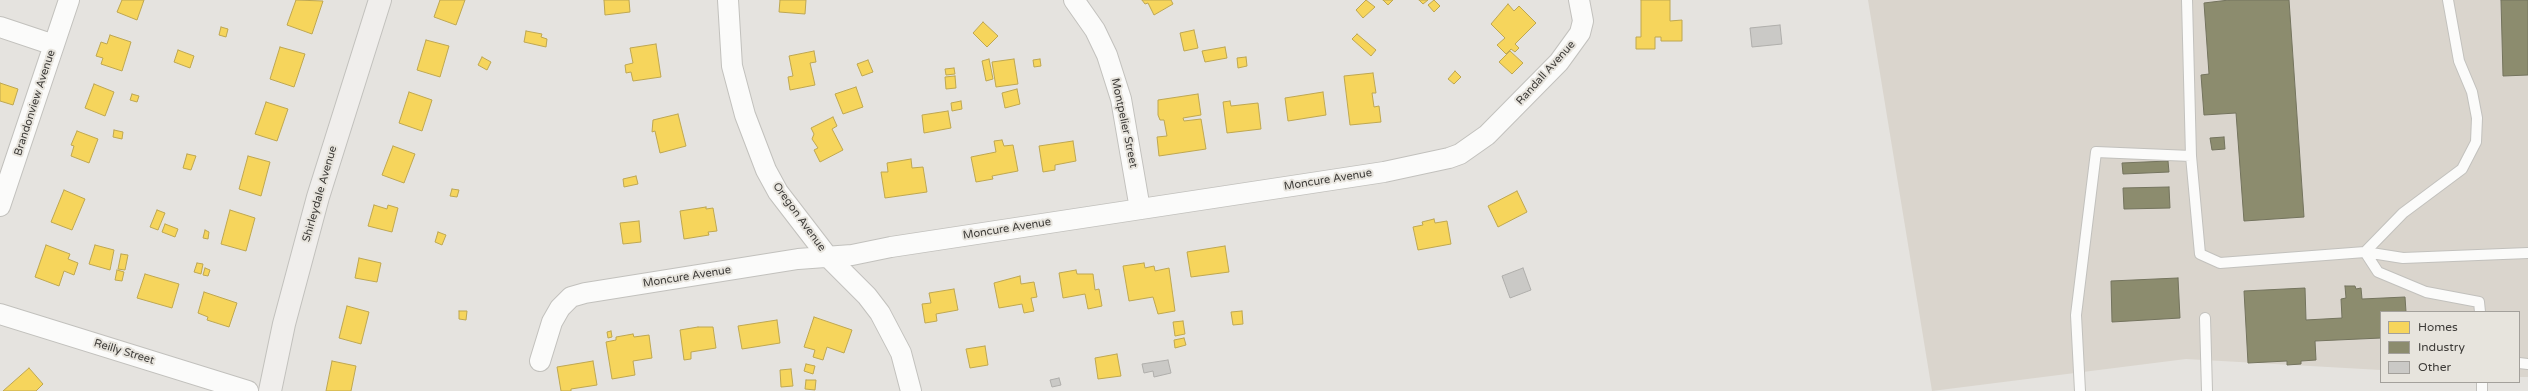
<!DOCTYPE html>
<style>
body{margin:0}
#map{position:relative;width:2528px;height:391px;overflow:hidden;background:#e5e3df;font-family:"Varela Round",sans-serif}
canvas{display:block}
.legend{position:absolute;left:2380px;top:311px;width:140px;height:72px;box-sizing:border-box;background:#e7e4dd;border:1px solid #a3a09b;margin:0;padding:5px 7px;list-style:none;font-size:12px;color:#3d3b38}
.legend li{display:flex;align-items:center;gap:8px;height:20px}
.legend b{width:20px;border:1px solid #a3a09b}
</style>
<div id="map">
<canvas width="2528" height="391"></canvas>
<ul class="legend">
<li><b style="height:11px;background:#f6d55c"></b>Homes</li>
<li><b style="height:11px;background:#8c8c6e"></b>Industry</li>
<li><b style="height:11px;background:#cac9c6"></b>Other</li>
</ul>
</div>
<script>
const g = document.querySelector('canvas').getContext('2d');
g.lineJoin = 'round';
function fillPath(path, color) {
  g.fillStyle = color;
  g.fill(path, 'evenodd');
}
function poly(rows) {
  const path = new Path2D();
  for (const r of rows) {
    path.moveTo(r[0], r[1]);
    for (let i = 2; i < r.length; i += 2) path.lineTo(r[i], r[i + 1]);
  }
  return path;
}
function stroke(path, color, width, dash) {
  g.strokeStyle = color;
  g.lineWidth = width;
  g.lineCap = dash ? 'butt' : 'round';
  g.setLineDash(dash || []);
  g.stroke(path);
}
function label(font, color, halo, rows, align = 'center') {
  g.font = font + ' "Varela Round",sans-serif';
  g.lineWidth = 4;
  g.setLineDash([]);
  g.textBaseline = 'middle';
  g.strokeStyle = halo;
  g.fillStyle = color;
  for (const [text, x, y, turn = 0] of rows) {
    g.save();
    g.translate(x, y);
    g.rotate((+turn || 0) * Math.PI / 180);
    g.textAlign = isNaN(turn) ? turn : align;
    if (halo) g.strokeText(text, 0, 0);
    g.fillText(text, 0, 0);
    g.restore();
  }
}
fillPath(poly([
 [1868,0,2528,0,2528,377,2519,377,2519,312,2381,312,2381,370,2186,359,1932,391]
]), '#dad5cd');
const homes = poly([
 [122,0,144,0,137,20,117,12,122,0],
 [296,0,323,1,312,34,287,25,296,0],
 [440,0,465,0,456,25,434,17,440,0],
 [604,0,629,0,630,12,605,15,604,0],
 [780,0,806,0,805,14,779,12,780,0],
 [1142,0,1171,0,1173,4,1154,15,1148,3,1145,4,1142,0],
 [1366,0,1375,7,1363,18,1356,10,1366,0],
 [1383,0,1393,0,1388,5,1383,0],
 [1419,0,1428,0,1423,4,1419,0],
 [1434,0,1440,6,1434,12,1428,5,1434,0],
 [1641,0,1670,0,1670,21,1682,20,1682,41,1661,41,1661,37,1655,37,1655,49,1636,49,1636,37,1641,37,1641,0],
 [1508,4,1514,11,1519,6,1536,23,1515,44,1519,48,1515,52,1511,49,1506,54,1497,45,1505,38,1491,24,1508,4],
 [983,22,998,36,987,47,973,33,983,22],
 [221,27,228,29,226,37,219,35,221,27],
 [1194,30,1198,48,1184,51,1180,33,1194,30],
 [526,31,542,34,541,37,547,39,546,47,524,42,526,31],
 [1357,34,1376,50,1371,56,1352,39,1357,34],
 [110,35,131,42,122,71,101,64,103,58,96,56,101,42,107,44,110,35],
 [426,40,449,46,440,77,417,70,426,40],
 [656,44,661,77,633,81,631,72,626,73,625,65,633,63,630,48,656,44],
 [280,47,305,54,294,87,270,79,280,47],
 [1225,47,1227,58,1205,62,1202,51,1225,47],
 [178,50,194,56,190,68,174,62,178,50],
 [814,51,816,62,810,63,815,85,790,90,788,77,793,76,789,56,814,51],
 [1510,51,1523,63,1512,74,1499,62,1510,51],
 [482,57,491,62,487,70,478,65,482,57],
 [1246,57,1247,66,1238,68,1237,58,1246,57],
 [989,59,993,79,986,81,982,61,989,59],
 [1014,59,1018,84,996,87,992,62,1014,59],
 [1040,59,1041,66,1034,67,1033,60,1040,59],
 [868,60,873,72,862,76,857,64,868,60],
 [954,68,955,74,946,75,945,69,954,68],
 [1455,71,1461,77,1454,84,1448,79,1455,71],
 [1373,73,1376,93,1372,93,1374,107,1379,106,1381,122,1350,125,1344,76,1373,73],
 [955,76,956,88,946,89,945,77,955,76],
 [0,83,18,89,13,105,0,101,0,83],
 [94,84,114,92,105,116,85,108,94,84],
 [856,87,863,107,843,114,835,94,856,87],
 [1017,89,1020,104,1005,108,1002,93,1017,89],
 [409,92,432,100,422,131,399,123,409,92],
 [1323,92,1326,115,1288,121,1285,98,1323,92],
 [132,94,139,96,137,102,130,100,132,94],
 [1198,94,1201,115,1183,118,1184,121,1201,119,1206,149,1159,156,1157,137,1167,136,1164,120,1160,120,1158,115,1158,100,1198,94],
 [961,101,962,109,952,111,951,103,961,101],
 [1230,101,1231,106,1258,103,1261,129,1227,133,1223,102,1230,101],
 [266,102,288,109,277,141,255,134,266,102],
 [948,111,951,128,924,133,922,115,948,111],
 [678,114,686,146,660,153,655,131,652,132,653,120,678,114],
 [833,117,837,126,832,129,843,150,820,162,814,150,818,148,812,139,814,134,811,128,833,117],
 [114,130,123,132,122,139,113,137,114,130],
 [77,131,98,139,89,163,71,156,74,146,71,145,77,131],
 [1002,140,1004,146,1013,145,1018,171,992,176,993,179,976,182,971,157,996,152,994,141,1002,140],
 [1073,141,1076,161,1055,165,1055,170,1043,172,1039,146,1073,141],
 [393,146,415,154,404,183,382,175,393,146],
 [187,154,196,156,191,170,183,168,187,154],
 [248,156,270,162,261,196,239,189,248,156],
 [911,159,912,168,923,167,927,192,885,198,881,172,888,172,887,163,911,159],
 [636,176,638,184,624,187,623,179,636,176],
 [452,189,459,190,457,197,450,196,452,189],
 [64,190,85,199,72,230,51,222,64,190],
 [1517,191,1527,212,1498,227,1488,206,1517,191],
 [374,205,387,209,388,205,398,208,392,232,368,226,374,205],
 [706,207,706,209,713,208,717,231,708,232,709,235,684,239,680,211,706,207],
 [157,210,165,213,158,230,150,227,157,210],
 [230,210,255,218,246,251,221,244,230,210],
 [1434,219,1435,223,1447,221,1451,244,1418,250,1413,227,1423,225,1422,222,1434,219],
 [639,221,641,242,623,244,620,223,639,221],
 [165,224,178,229,175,237,162,232,165,224],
 [205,230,209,232,208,239,203,238,205,230],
 [438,232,446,235,442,245,435,242,438,232],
 [46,245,70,254,68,259,78,263,74,275,64,271,59,286,35,277,46,245],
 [95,245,114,250,110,270,89,264,95,245],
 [1225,246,1229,272,1191,277,1187,252,1225,246],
 [121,254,128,255,125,270,118,269,121,254],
 [359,258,381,263,377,282,355,278,359,258],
 [197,263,203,264,201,274,194,272,197,263],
 [1144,263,1145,268,1154,266,1155,271,1169,268,1175,311,1158,314,1153,297,1129,301,1123,266,1144,263],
 [205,268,210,270,208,276,203,275,205,268],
 [117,270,124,272,122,281,115,280,117,270],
 [1076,270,1077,274,1093,274,1095,290,1099,289,1102,306,1088,309,1085,294,1063,298,1059,273,1076,270],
 [145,274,179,284,172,308,137,298,145,274],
 [1020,276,1021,284,1034,282,1037,297,1031,298,1034,311,1024,313,1022,304,999,308,994,283,1020,276],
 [954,289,958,310,936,314,937,321,925,323,922,304,931,303,929,293,954,289],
 [204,292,237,303,229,327,207,320,208,317,198,313,204,292],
 [347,306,369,312,361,344,339,338,347,306],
 [459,311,467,311,466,320,459,319,459,311],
 [1242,311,1243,324,1233,325,1231,312,1242,311],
 [814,317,852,330,844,353,827,347,823,360,813,357,815,350,804,347,814,317],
 [777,320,780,343,742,349,738,326,777,320],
 [1183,321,1185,334,1175,336,1173,322,1183,321],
 [698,327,713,327,716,348,691,352,691,359,684,360,680,330,698,327],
 [611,331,612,337,608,338,607,332,611,331],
 [633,334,634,337,649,335,652,358,633,361,635,375,612,379,606,342,616,340,616,337,633,334],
 [1184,338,1186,345,1175,348,1174,340,1184,338],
 [985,346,988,365,970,368,966,349,985,346],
 [1117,354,1121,376,1098,379,1095,358,1117,354],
 [332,361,356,366,351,391,326,391,332,361],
 [593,361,597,385,571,389,571,391,561,391,557,367,593,361],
 [806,364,815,366,813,374,804,371,806,364],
 [29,368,43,384,36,391,3,391,29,368],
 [791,369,793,386,781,387,780,370,791,369],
 [806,380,816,380,815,390,805,389,806,380]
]);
fillPath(homes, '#f6d55c');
stroke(homes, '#bea751', 1);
const industry = poly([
 [2229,0,2289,0,2304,217,2244,221,2236,113,2204,115,2201,75,2209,74,2204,3,2229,0],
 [2501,0,2528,0,2528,75,2503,76,2501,0],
 [2224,137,2225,149,2212,150,2210,138,2224,137],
 [2168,161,2169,172,2123,174,2122,163,2168,161],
 [2169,187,2170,208,2124,209,2123,188,2169,187],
 [2178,278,2180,318,2112,322,2111,281,2178,278],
 [2345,286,2355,286,2356,289,2361,288,2362,299,2405,297,2406,312,2381,312,2381,338,2315,341,2316,360,2301,361,2301,364,2287,365,2287,361,2248,363,2244,291,2305,288,2306,320,2342,318,2341,299,2346,298,2345,286]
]);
fillPath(industry, '#8c8c6e');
stroke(industry, '#74745e', 1);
const building = poly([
 [1780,25,1782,44,1752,47,1750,28,1780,25],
 [1523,268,1531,290,1510,298,1502,276,1523,268],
 [1168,360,1171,373,1154,377,1153,371,1144,373,1142,364,1168,360],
 [1059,378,1061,385,1052,387,1050,380,1059,378]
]);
fillPath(building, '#cac9c6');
stroke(building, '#afaeab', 1);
const lane = poly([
 [2191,156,2200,254,2220,263,2365,252,2378,272,2426,292,2479,302,2480,312],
 [2365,252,2403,213,2462,169,2476,142,2477,118,2472,92,2459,61,2448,0],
 [2365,252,2403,258,2528,253],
 [2205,318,2207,391],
 [2519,363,2528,364],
 [2482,382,2482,391],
 [2080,391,2076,315,2096,152,2191,156,2187,0]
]);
const street = poly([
 [728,0,732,66,745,115,766,170,778,192,828,257,867,296,880,313,901,353,911,391],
 [1074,0,1095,30,1107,55,1121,99,1140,209],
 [0,27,54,45],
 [0,206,69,0],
 [0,314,248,391],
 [540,361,552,322,560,308,571,297,585,293,798,259,852,255,891,247,1384,172,1449,158,1460,154,1487,135,1559,62,1580,33,1583,21,1579,0]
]);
const secondary = poly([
 [270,391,284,324,318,197,380,0]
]);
stroke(lane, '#c2c1bd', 12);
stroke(street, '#c2c1bd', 22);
stroke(secondary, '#c2c1bd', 24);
stroke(lane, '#fbfbfa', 10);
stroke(street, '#fbfbfa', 20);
stroke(secondary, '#f0eeec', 22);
label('11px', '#3d3b38', '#e7e4dd', [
 ["Randall Avenue",1546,73,-48],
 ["Brandonview Avenue",35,103,-72],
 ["Montpelier Street",1124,123,78],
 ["Moncure Avenue",1328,180,-9],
 ["Shirleydale Avenue",320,194,-74],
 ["Oregon Avenue",799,217,54],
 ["Moncure Avenue",1007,229,-9],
 ["Moncure Avenue",687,277,-9],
 ["Reilly Street",124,352,17]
]);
</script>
